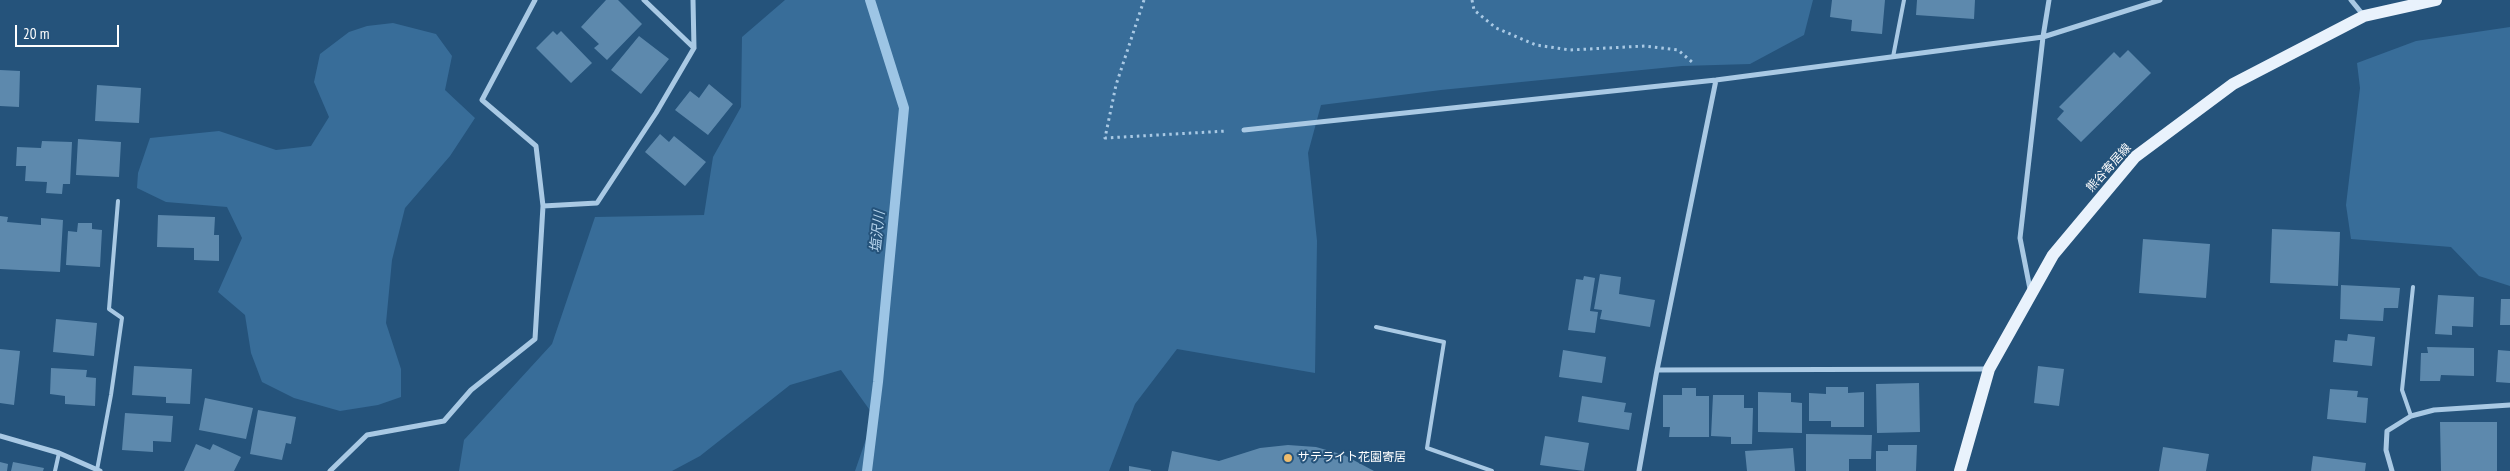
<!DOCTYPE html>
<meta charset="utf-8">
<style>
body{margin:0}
#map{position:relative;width:2510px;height:471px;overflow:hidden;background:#25537b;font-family:"PT Sans Narrow",sans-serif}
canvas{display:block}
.scale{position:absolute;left:15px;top:25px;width:104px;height:22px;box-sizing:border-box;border:2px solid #fff;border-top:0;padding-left:6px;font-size:15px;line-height:18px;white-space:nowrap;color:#fff;-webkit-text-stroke:4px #25537b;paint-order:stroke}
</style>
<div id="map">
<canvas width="2510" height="471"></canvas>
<div class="scale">20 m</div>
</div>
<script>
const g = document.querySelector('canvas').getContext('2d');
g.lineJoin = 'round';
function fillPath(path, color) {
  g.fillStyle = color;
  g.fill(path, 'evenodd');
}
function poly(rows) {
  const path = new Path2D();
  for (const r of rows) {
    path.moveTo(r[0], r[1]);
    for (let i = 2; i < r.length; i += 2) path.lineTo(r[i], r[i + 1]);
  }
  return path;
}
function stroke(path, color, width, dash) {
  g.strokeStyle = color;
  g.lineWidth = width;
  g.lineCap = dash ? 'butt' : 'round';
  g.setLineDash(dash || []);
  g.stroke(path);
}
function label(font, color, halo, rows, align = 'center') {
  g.font = font + ' "PT Sans Narrow","Noto Sans JP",sans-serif';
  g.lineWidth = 4;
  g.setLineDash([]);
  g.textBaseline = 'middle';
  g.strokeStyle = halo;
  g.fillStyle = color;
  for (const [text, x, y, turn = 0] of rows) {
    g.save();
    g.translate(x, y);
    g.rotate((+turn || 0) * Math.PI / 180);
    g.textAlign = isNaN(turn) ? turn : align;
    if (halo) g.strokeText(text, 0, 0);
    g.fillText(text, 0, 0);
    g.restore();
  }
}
fillPath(poly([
 [785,0,1813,0,1804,35,1750,64,1682,66,1441,90,1321,105,1308,153,1317,241,1315,373,1177,349,1135,404,1109,471,855,471,874,416,841,370,790,385,700,456,672,471,459,471,464,440,552,344,595,217,704,215,713,157,741,107,742,37],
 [393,23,436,34,452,56,445,90,475,118,450,156,405,208,392,260,386,323,401,369,401,397,378,405,340,411,294,398,262,382,251,353,245,315,218,292,242,238,227,207,166,202,137,188,138,173,150,138,219,131,276,150,311,146,329,117,314,82,320,54,349,32,367,26],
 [2510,27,2510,286,2479,276,2451,247,2351,239,2346,205,2360,88,2357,63,2416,41]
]), '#386d99');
stroke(poly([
 [867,471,878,382,904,108,870,0]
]), '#9dc5e5', 10);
fillPath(poly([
 [606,0,618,0,642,24,607,60,594,48,599,44,581,27],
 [1832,0,1885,0,1882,34,1851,31,1852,20,1830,17],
 [1917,0,1975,0,1974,19,1916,15],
 [553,31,557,35,561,31,592,63,571,83,536,48],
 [639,36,669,59,641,94,611,70],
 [2128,50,2151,73,2081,142,2057,119,2064,111,2059,107,2114,52,2120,58],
 [0,70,20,71,19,107,0,106],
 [709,84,733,104,708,135,675,110,690,91,699,98],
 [97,85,141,88,139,123,95,121],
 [660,134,669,142,674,136,706,162,685,186,645,152],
 [78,139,121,142,119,177,76,175],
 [42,141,72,142,70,184,63,184,62,194,46,193,47,182,25,181,26,166,16,166,17,147,41,148],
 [158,215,215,217,214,235,219,235,219,261,194,260,194,248,157,247],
 [0,216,8,217,7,222,41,225,41,218,63,220,60,272,0,269],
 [78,223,92,223,92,229,102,230,100,267,66,265,68,231,77,232],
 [2272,229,2340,232,2338,286,2270,283],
 [2143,239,2210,244,2206,298,2139,293],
 [1600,274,1621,277,1619,294,1655,300,1650,327,1600,319,1602,310,1594,309],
 [1584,276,1595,278,1590,311,1598,312,1595,333,1568,330,1576,279,1583,280],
 [2341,285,2400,288,2398,308,2384,308,2383,321,2340,319],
 [2438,295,2474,297,2473,327,2452,326,2452,335,2435,334],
 [2501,299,2510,299,2510,325,2500,325],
 [56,319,97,323,94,356,53,352],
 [2348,334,2375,337,2372,366,2333,362,2335,340,2347,341],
 [2427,347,2474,348,2474,376,2441,375,2440,381,2420,381,2421,353,2428,353],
 [0,349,20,351,14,405,0,403],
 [1563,350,1606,357,1602,383,1559,377],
 [2498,350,2510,351,2510,383,2496,382],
 [134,366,192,369,190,404,166,403,166,397,132,395],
 [2038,366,2064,369,2059,406,2034,403],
 [51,368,87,370,86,377,96,378,95,406,65,404,65,396,50,394],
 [1919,383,1920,432,1877,433,1876,384],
 [1826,387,1848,387,1848,393,1864,392,1864,427,1831,427,1831,421,1809,421,1809,393,1826,394],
 [1682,388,1696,388,1696,396,1709,396,1709,437,1669,437,1670,427,1663,427,1663,395,1682,395],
 [2330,389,2358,391,2357,397,2368,398,2366,423,2327,419],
 [1758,392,1791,393,1791,402,1802,403,1802,433,1758,432],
 [1713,395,1744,395,1744,408,1753,408,1752,444,1731,444,1731,437,1711,436],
 [1582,396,1626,403,1624,412,1632,413,1629,430,1578,422],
 [205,398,253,408,246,439,199,430],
 [258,410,296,417,291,444,286,443,282,460,250,454],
 [125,413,173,416,171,442,153,441,153,452,122,450],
 [2440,422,2497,422,2497,471,2441,471],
 [1806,434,1872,435,1871,459,1849,459,1849,471,1806,471],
 [1545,436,1589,443,1584,471,1540,465],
 [196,444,210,450,213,444,241,457,234,471,184,471],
 [1288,445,1316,447,1344,455,1374,471,1168,471,1172,451,1219,461,1260,448],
 [1888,445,1917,445,1916,471,1876,471,1876,451,1888,451],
 [2163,447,2209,454,2206,471,2159,471],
 [1793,448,1795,471,1747,471,1745,451],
 [2313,456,2366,463,2365,471,2311,471],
 [0,462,8,464,7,471,0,471],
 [13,462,44,468,43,471,11,471],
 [1129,466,1151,470,1151,471,1129,471]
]), '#5d89ad');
stroke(poly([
 [1144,0,1116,85,1105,138,1226,131],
 [1472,0,1474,10,1496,28,1536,45,1570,50,1645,46,1678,50,1692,62]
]), '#a9c9e4', 3, [2.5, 4]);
stroke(poly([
 [1893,57,1904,0],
 [1376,327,1444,342,1427,448,1492,471],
 [2411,416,2402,390,2413,287],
 [97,470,111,395,122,318,109,309,118,201],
 [55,471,59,453]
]), '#a9c9e4', 4);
stroke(poly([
 [644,0,694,48],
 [2351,0,2364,16],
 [1244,130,1716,80,2043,37,2160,0],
 [543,206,597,203,656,113,694,48,693,0],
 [2030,289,2020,238,2043,37,2049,0],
 [1657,370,1989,369],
 [0,436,59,453,100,471],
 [330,471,367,435,444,421,471,390,535,339,543,206,536,146,482,100,535,0],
 [1639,471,1657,370,1716,80],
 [2392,471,2386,450,2387,431,2411,416,2434,410,2510,405]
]), '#a9c9e4', 5);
stroke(poly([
 [1960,471,1989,369,2053,255,2135,157,2233,84,2364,16,2436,0]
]), '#e9f2fc', 12);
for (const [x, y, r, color] of [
 [1288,458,5,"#eebc6d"]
]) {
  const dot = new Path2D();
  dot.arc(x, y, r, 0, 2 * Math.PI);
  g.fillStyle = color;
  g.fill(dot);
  stroke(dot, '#25537b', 2);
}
label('12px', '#fff', '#25537b', [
 ["熊谷寄居線",2109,168,-48]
]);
label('12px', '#fff', '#25537b', [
 ["サテライト花園寄居",1298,458]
], 'left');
label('italic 14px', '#b4d3ec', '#25537b', [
 ["塩沢川",878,232,-84]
]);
</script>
